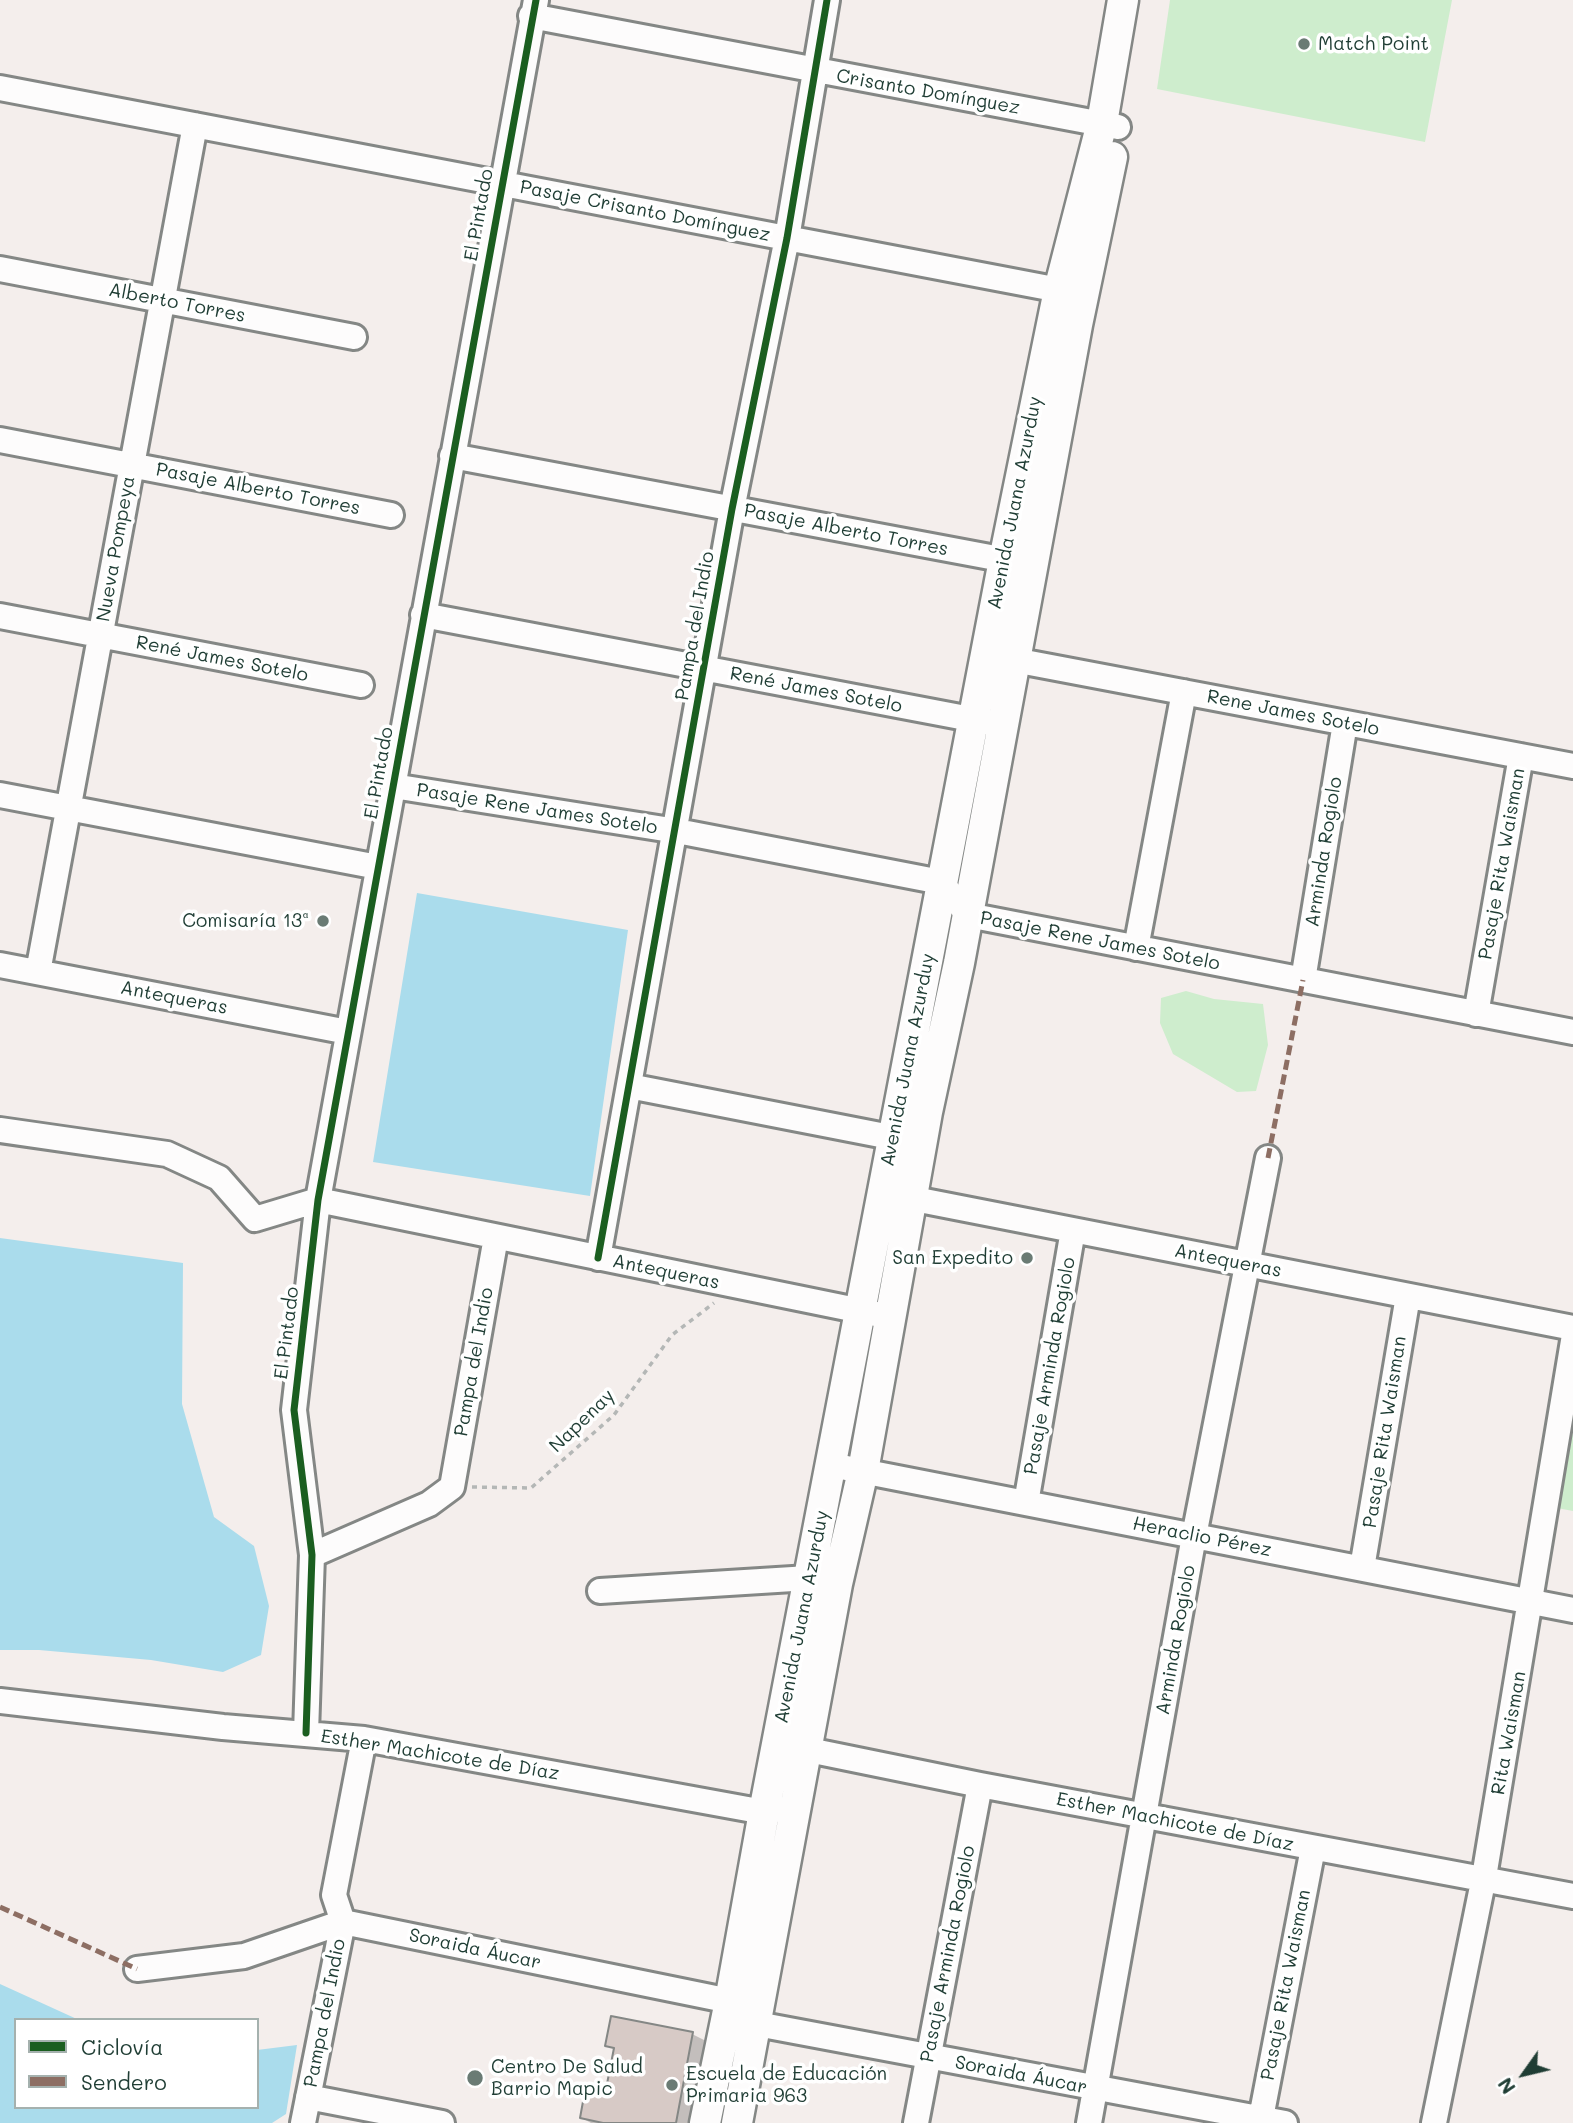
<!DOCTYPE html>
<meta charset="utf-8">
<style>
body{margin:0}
#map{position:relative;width:1573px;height:2123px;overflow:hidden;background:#f4eeec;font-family:Mali,sans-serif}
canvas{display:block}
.legend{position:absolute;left:14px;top:2018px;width:245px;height:91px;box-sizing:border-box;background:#fff;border:2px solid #a5b1ae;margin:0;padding:9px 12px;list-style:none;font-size:21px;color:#1f3d34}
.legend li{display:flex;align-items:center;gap:14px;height:35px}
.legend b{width:35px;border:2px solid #a5b1ae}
.north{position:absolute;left:1489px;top:2039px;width:70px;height:70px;-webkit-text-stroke:5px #fff;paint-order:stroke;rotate:236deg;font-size:19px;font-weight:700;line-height:28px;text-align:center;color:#1f3d34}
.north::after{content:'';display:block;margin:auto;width:24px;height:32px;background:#1f3d34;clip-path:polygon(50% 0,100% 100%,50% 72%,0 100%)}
</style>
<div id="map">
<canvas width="1573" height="2123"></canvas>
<ul class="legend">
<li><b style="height:9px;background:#1b5e20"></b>Ciclovía</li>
<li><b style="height:9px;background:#8d6e63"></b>Sendero</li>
</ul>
<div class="north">N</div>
</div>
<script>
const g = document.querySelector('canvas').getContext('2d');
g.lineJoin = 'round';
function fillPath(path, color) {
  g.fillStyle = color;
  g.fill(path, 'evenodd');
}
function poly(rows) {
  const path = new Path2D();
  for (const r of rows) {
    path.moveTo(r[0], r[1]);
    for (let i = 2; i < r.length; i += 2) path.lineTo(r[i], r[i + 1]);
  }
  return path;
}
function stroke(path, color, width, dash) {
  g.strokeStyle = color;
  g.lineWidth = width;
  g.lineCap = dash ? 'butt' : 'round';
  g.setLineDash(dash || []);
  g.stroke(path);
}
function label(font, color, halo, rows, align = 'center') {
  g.font = font + ' Mali,sans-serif';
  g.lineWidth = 7;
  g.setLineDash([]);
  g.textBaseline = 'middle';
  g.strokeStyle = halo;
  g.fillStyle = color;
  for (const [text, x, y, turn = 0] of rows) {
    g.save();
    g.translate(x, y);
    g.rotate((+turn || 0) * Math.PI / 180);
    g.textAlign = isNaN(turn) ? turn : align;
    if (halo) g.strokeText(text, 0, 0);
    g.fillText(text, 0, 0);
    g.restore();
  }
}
fillPath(poly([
 [1170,0,1452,0,1425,142,1157,89],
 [1186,991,1214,999,1263,1004,1268,1045,1256,1091,1237,1092,1173,1054,1160,1023,1161,998],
 [1573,1431,1573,1511,1557,1508]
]), '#ceedcd');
fillPath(poly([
 [417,893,628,930,590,1196,373,1162],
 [0,1238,183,1263,182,1404,214,1517,254,1546,269,1606,261,1655,223,1672,151,1660,39,1650,0,1650],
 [0,1984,79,2020,16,2020,16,2107,257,2107,257,2050,297,2045,286,2114,272,2123,0,2123]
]), '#aadcec');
fillPath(poly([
 [692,2034,710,2043,695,2123,591,2123,582,2118,607,2091,615,2050,607,2045]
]), '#0003');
const building = poly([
 [611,2016,693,2032,676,2123,603,2123,580,2118,586,2085,606,2089,614,2048,605,2046,611,2016]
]);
fillPath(building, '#d7cac6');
stroke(building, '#848785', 2);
const minor = poly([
 [531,16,1118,127],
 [0,88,1075,293],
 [0,269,354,337],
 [0,440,391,515],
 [452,456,1022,563],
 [423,615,992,723],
 [0,616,361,685],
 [1014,660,1573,766],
 [393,786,677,831,941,882,968,915,1573,1032],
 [0,795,378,867],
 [1136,948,1184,692],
 [0,965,348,1032],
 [38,972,195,125],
 [1303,980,1345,723],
 [1476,1014,1521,756],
 [629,1086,911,1141],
 [0,1130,167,1154,219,1178,255,1219,318,1200,876,1314],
 [894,1195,1573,1328],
 [598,1258,732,509,787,238,827,0],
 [831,1465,1573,1610],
 [1026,1503,1073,1230],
 [312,1555,429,1504,452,1487,496,1237],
 [1362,1568,1408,1296],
 [600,1591,809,1578,826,1581],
 [0,1701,223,1727,364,1739,764,1812,781,1809],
 [306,1733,312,1555,294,1410,318,1200,536,0],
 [789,1746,980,1785,1573,1896],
 [343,1922,730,2001,757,2024,1285,2123],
 [137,1969,244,1956,343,1922],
 [308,2097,442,2123],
 [303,2123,343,1922,334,1895,364,1739],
 [916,2123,980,1785],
 [1089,2123,1194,1536,1268,1158],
 [1260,2123,1313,1848],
 [1434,2123,1484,1877,1573,1341]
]);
const major = poly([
 [705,2123,730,2001,764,1812,1004,560,1059,290,1102,123,1123,0],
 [737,2123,837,1584,863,1471,927,1112,959,963,1077,325,1112,157]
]);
stroke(minor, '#848785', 30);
stroke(major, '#848785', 35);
stroke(poly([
 [472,1487,531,1488,614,1415,672,1335,714,1303]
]), '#b4b7b6', 3.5, [5, 5]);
stroke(minor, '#fdfcfc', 24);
stroke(major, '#fdfcfc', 30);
stroke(poly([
 [1268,1158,1303,980],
 [0,1907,137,1969]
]), '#8d6e63', 5, [10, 5]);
stroke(poly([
 [598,1258,732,509,787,238,827,0],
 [306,1733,312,1555,294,1410,318,1200,536,0]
]), '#1b5e20', 7);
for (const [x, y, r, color] of [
 [1304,44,7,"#6a7b74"],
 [323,921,7,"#6a7b74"],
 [1027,1258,7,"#6a7b74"],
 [475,2078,9,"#6a7b74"],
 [672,2085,7,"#6a7b74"]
]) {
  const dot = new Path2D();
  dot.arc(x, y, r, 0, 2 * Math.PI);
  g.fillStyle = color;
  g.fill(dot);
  stroke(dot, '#fff', 2.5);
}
label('19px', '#1f3d34', '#fff', [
 ["Match Point",1318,44],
 ["Comisaría 13ª",309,921,"right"],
 ["San Expedito",1013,1258,"right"],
 ["Centro De Salud",491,2067],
 ["Barrio Mapic",491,2089],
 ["Escuela de Educación",686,2074],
 ["Primaria 963",686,2096]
], 'left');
label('19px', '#1f3d34', '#fff', [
 ["Crisanto Domínguez",928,92,10],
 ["Pasaje Crisanto Domínguez",645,211,11],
 ["El Pintado",479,215,-80],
 ["Alberto Torres",177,303,11],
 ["Pasaje Alberto Torres",258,489,11],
 ["Avenida Juana Azurduy",1015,503,-79],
 ["Pasaje Alberto Torres",846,530,11],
 ["Nueva Pompeya",116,549,-80],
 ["Pampa del Indio",695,626,-80],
 ["René James Sotelo",222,659,11],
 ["René James Sotelo",816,690,11],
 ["Rene James Sotelo",1293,713,11],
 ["El Pintado",379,773,-80],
 ["Pasaje Rene James Sotelo",537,809,9],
 ["Arminda Rogiolo",1324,852,-81],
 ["Pasaje Rita Waisman",1502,864,-80],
 ["Pasaje Rene James Sotelo",1100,941,11],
 ["Antequeras",174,998,11],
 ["Avenida Juana Azurduy",908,1060,-79],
 ["Antequeras",1228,1261,11],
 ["Antequeras",666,1272,12],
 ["El Pintado",287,1333,-83],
 ["Pampa del Indio",474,1362,-80],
 ["Pasaje Arminda Rogiolo",1050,1366,-80],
 ["Napenay",582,1421,-44],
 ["Pasaje Rita Waisman",1385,1432,-81],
 ["Heraclio Pérez",1202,1537,11],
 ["Avenida Juana Azurduy",802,1617,-79],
 ["Arminda Rogiolo",1176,1640,-80],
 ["Rita Waisman",1509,1733,-80],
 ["Esther Machicote de Díaz",440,1755,9],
 ["Esther Machicote de Díaz",1175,1822,11],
 ["Soraida Áucar",475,1949,12],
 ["Pasaje Arminda Rogiolo",948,1954,-79],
 ["Pasaje Rita Waisman",1286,1985,-79],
 ["Pampa del Indio",325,2013,-79],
 ["Soraida Áucar",1021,2075,11]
]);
</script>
